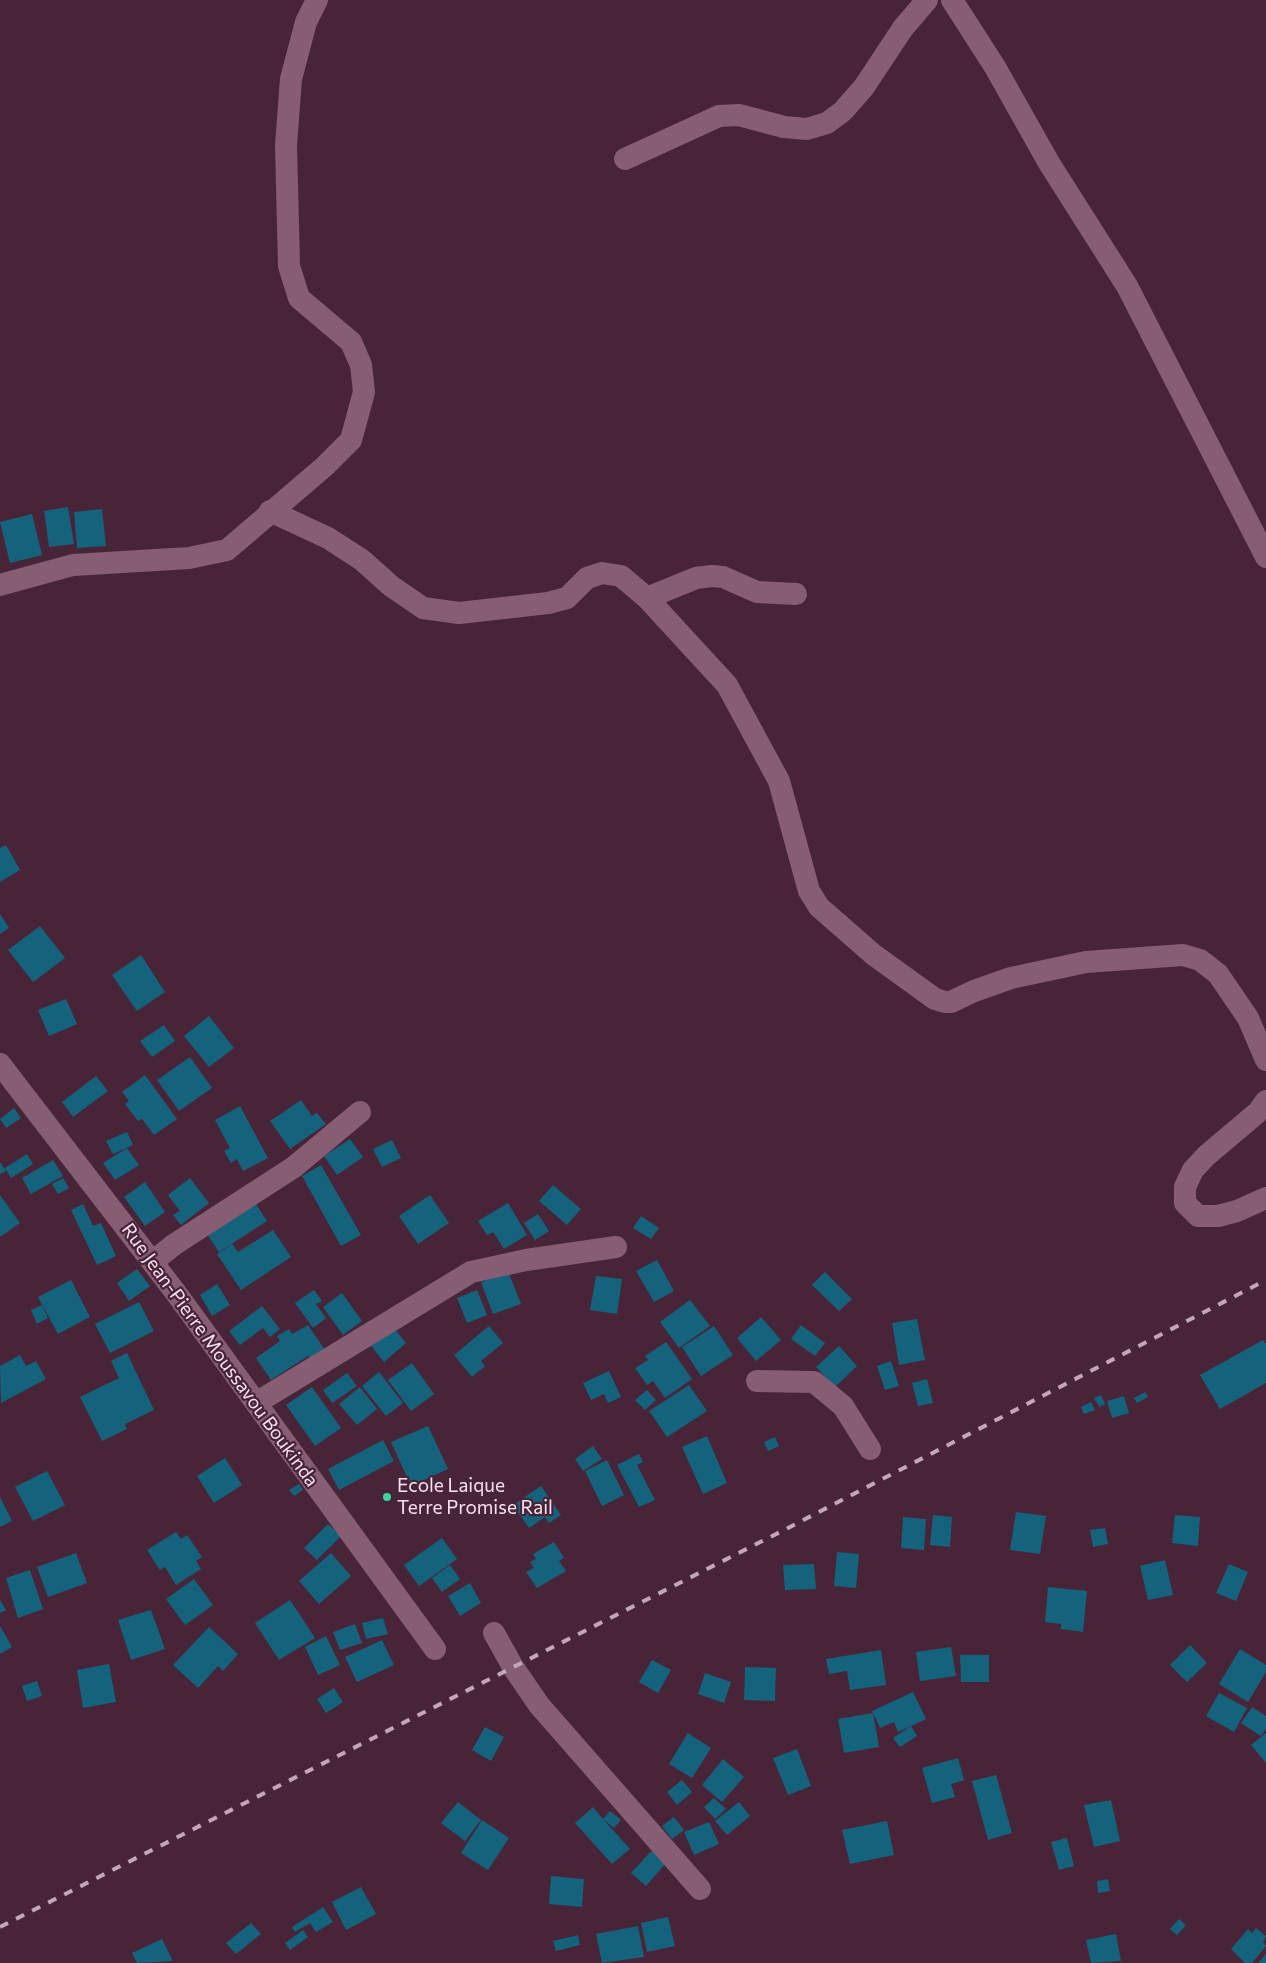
<!DOCTYPE html>
<style>
body{margin:0}
canvas{display:block;background:#482439}
</style>
<canvas width="1266" height="1963"></canvas>
<script>
const g = document.querySelector('canvas').getContext('2d');
g.lineJoin = 'round';
function fillPath(path, color) {
  g.fillStyle = color;
  g.fill(path, 'evenodd');
}
function poly(rows) {
  const path = new Path2D();
  for (const r of rows) {
    path.moveTo(r[0], r[1]);
    for (let i = 2; i < r.length; i += 2) path.lineTo(r[i], r[i + 1]);
  }
  return path;
}
function stroke(path, color, width, dash) {
  g.strokeStyle = color;
  g.lineWidth = width;
  g.lineCap = dash ? 'butt' : 'round';
  g.setLineDash(dash || []);
  g.stroke(path);
}
function label(font, color, halo, rows, align = 'center') {
  g.font = font + ' Commissioner,sans-serif';
  g.lineWidth = 4.5;
  g.setLineDash([]);
  g.textBaseline = 'middle';
  g.strokeStyle = halo;
  g.fillStyle = color;
  for (const [text, x, y, turn = 0] of rows) {
    g.save();
    g.translate(x, y);
    g.rotate((+turn || 0) * Math.PI / 180);
    g.textAlign = isNaN(turn) ? turn : align;
    if (halo) g.strokeText(text, 0, 0);
    g.fillText(text, 0, 0);
    g.restore();
  }
}
fillPath(poly([
 [68,507,74,544,49,547,44,511],
 [102,509,106,546,77,548,74,512],
 [32,514,42,555,10,563,0,522],
 [6,845,20,870,0,882,0,848],
 [0,914,9,928,0,934],
 [40,926,65,958,33,982,8,950],
 [141,955,165,992,137,1011,112,975],
 [66,999,77,1024,49,1036,38,1010],
 [209,1016,234,1048,209,1067,184,1036],
 [164,1025,175,1041,152,1057,140,1041],
 [190,1057,212,1088,179,1111,157,1080],
 [145,1075,177,1119,154,1135,142,1119,138,1121,125,1104,129,1101,122,1092],
 [96,1076,108,1091,73,1117,62,1102],
 [301,1100,312,1116,317,1113,326,1124,290,1149,270,1121],
 [240,1106,268,1158,243,1171,237,1159,231,1163,224,1151,230,1148,215,1120],
 [14,1108,21,1118,6,1128,0,1119],
 [127,1132,133,1145,113,1154,106,1141],
 [350,1139,363,1157,337,1175,324,1156],
 [392,1140,401,1158,382,1167,373,1149],
 [127,1148,139,1165,115,1180,103,1163],
 [27,1154,33,1164,11,1178,5,1168],
 [53,1160,63,1176,31,1194,22,1178],
 [0,1162,6,1171,0,1174],
 [321,1165,361,1235,341,1246,302,1176],
 [63,1178,69,1188,58,1194,52,1184],
 [190,1178,209,1203,181,1225,173,1215,180,1211,168,1195],
 [145,1182,165,1212,145,1226,124,1197],
 [553,1185,581,1209,567,1225,539,1201],
 [0,1195,20,1223,0,1237],
 [430,1195,449,1223,418,1244,399,1216],
 [508,1203,527,1235,504,1249,493,1232,487,1235,478,1221],
 [83,1204,93,1226,101,1223,116,1256,97,1265,71,1210],
 [256,1204,267,1221,219,1252,207,1234],
 [538,1214,549,1231,535,1240,524,1223],
 [641,1216,659,1228,651,1239,633,1228],
 [273,1230,291,1257,241,1290,217,1254,232,1244,238,1252],
 [657,1260,674,1291,654,1302,636,1271],
 [137,1269,150,1286,129,1301,117,1283],
 [508,1271,521,1304,493,1314,481,1282],
 [825,1272,852,1299,839,1311,812,1285],
 [596,1276,622,1279,617,1314,590,1310],
 [71,1280,90,1317,58,1334,38,1297],
 [217,1284,230,1305,212,1316,200,1295],
 [314,1290,322,1301,316,1304,326,1318,313,1328,295,1303],
 [477,1290,487,1315,467,1323,457,1298],
 [342,1293,362,1321,343,1335,323,1307],
 [690,1300,710,1326,679,1348,660,1322],
 [139,1302,154,1331,110,1353,95,1324],
 [42,1305,48,1318,37,1324,31,1310],
 [262,1306,280,1329,270,1337,263,1328,240,1345,229,1331],
 [761,1317,781,1340,756,1361,737,1338],
 [917,1319,925,1360,899,1365,892,1323],
 [308,1325,325,1350,311,1359,308,1356,271,1380,256,1358,280,1341,277,1336,289,1329,292,1334],
 [801,1325,825,1343,815,1356,791,1339],
 [489,1326,503,1343,481,1361,485,1366,472,1377,454,1355],
 [714,1326,733,1355,701,1376,682,1347],
 [393,1327,406,1343,384,1362,371,1346],
 [1263,1340,1266,1344,1266,1383,1220,1409,1200,1375],
 [666,1342,692,1379,665,1398,653,1381,647,1385,635,1368,648,1360,645,1356],
 [839,1346,857,1366,835,1387,816,1367],
 [127,1353,154,1410,125,1424,127,1429,102,1441,80,1397,119,1378,111,1361],
 [20,1355,26,1366,36,1361,46,1379,1,1403,0,1366],
 [891,1361,899,1386,885,1390,877,1366],
 [412,1363,434,1394,411,1411,388,1380],
 [609,1371,621,1397,608,1403,604,1394,591,1400,583,1383],
 [379,1372,403,1403,386,1416,362,1386],
 [347,1373,357,1386,332,1403,323,1390],
 [927,1379,933,1403,918,1406,912,1383],
 [689,1385,707,1411,667,1437,649,1411],
 [312,1387,341,1428,315,1446,286,1405],
 [360,1387,377,1409,357,1425,339,1404],
 [647,1390,656,1400,645,1410,635,1400],
 [1145,1392,1148,1397,1137,1403,1134,1398],
 [1101,1395,1105,1404,1099,1407,1094,1398],
 [1124,1396,1129,1413,1112,1418,1107,1401],
 [1091,1402,1095,1410,1084,1414,1081,1407],
 [428,1426,448,1469,411,1486,391,1442],
 [707,1436,727,1483,703,1494,682,1447],
 [775,1437,779,1446,768,1451,764,1442],
 [383,1440,394,1461,339,1490,328,1469],
 [593,1446,602,1459,583,1471,575,1459],
 [639,1454,643,1462,637,1465,655,1500,639,1507,617,1465],
 [225,1458,242,1485,214,1503,197,1476],
 [607,1460,624,1495,602,1506,585,1471],
 [47,1471,65,1505,33,1521,15,1487],
 [299,1484,303,1490,294,1496,289,1490],
 [541,1486,561,1515,549,1523,545,1517,529,1528,513,1505],
 [0,1497,12,1521,0,1527],
 [1016,1512,1046,1516,1040,1554,1010,1550],
 [933,1515,952,1517,950,1547,930,1545],
 [1175,1515,1200,1517,1198,1546,1172,1543],
 [903,1517,926,1519,924,1550,901,1548],
 [328,1524,341,1536,317,1560,304,1548],
 [1105,1528,1108,1544,1093,1547,1090,1530],
 [176,1532,181,1539,187,1535,202,1557,196,1561,201,1569,176,1585,165,1567,160,1570,147,1550],
 [442,1538,457,1559,419,1586,404,1565],
 [554,1542,564,1558,559,1561,566,1571,537,1588,526,1572,534,1568,530,1562,536,1559,533,1554],
 [837,1552,859,1554,856,1588,834,1586],
 [76,1553,87,1583,48,1597,37,1567],
 [331,1553,351,1576,319,1604,299,1581],
 [1165,1560,1173,1595,1148,1600,1140,1566],
 [814,1564,816,1589,785,1590,783,1565],
 [1229,1564,1248,1572,1236,1601,1216,1593],
 [450,1565,460,1579,442,1592,432,1578],
 [30,1570,43,1609,18,1618,6,1578],
 [194,1579,213,1605,185,1625,166,1599],
 [470,1583,481,1603,460,1616,448,1596],
 [1048,1587,1087,1591,1083,1632,1061,1629,1061,1624,1045,1622],
 [0,1600,6,1610,0,1613],
 [290,1600,315,1638,279,1660,255,1623],
 [151,1610,165,1649,131,1660,118,1620],
 [383,1618,388,1634,366,1639,362,1623],
 [355,1624,362,1643,340,1650,333,1632],
 [0,1626,12,1647,0,1654],
 [209,1627,238,1654,223,1671,218,1666,198,1688,173,1665],
 [326,1636,340,1665,318,1675,305,1647],
 [382,1640,394,1665,357,1682,345,1657],
 [1190,1645,1207,1663,1187,1682,1170,1665],
 [951,1647,956,1676,920,1681,916,1652],
 [1240,1649,1266,1665,1266,1672,1248,1702,1219,1684],
 [881,1650,886,1685,850,1690,847,1671,829,1674,826,1659],
 [960,1655,989,1655,989,1682,961,1682],
 [652,1660,671,1670,658,1693,639,1682],
 [109,1664,116,1702,83,1708,77,1670],
 [745,1667,776,1668,775,1701,744,1700],
 [705,1673,731,1682,724,1703,698,1694],
 [37,1681,42,1696,27,1701,22,1686],
 [334,1688,343,1702,326,1713,317,1699],
 [913,1692,926,1719,898,1732,894,1722,880,1728,872,1711],
 [1219,1693,1247,1708,1234,1732,1206,1716],
 [1252,1707,1266,1716,1266,1729,1261,1736,1241,1723],
 [873,1713,879,1747,844,1753,838,1719],
 [911,1726,917,1736,900,1747,893,1738],
 [485,1727,504,1737,491,1761,472,1750],
 [688,1733,711,1748,692,1778,669,1764],
 [1266,1733,1266,1763,1251,1745],
 [797,1749,811,1786,788,1795,773,1758],
 [958,1758,964,1780,951,1784,955,1797,932,1803,922,1768],
 [723,1759,744,1777,722,1802,702,1785],
 [996,1775,1012,1833,988,1840,972,1781],
 [682,1780,692,1792,677,1805,667,1792],
 [714,1798,726,1809,715,1819,704,1807],
 [1111,1800,1120,1841,1094,1847,1084,1805],
 [458,1802,481,1820,465,1841,441,1823],
 [739,1802,750,1816,727,1835,715,1821],
 [593,1807,603,1819,610,1811,621,1820,614,1828,603,1819,630,1849,612,1864,575,1823],
 [674,1817,684,1830,672,1839,662,1826],
 [482,1820,509,1838,488,1870,461,1853],
 [887,1821,894,1855,850,1864,842,1830],
 [709,1822,719,1844,694,1855,684,1832],
 [1067,1838,1074,1866,1059,1870,1051,1842],
 [653,1849,667,1862,646,1886,631,1873],
 [551,1876,584,1879,582,1907,549,1904],
 [1108,1879,1110,1891,1098,1893,1097,1881],
 [361,1887,376,1914,346,1930,332,1902],
 [323,1907,333,1922,316,1932,310,1923,295,1932,292,1927],
 [668,1917,675,1946,647,1952,641,1923],
 [1179,1919,1186,1925,1177,1935,1170,1929],
 [251,1923,261,1934,236,1954,226,1943],
 [638,1926,644,1957,602,1963,596,1934],
 [1256,1928,1266,1936,1263,1942,1266,1946,1252,1963,1245,1963,1231,1949,1248,1929,1252,1933],
 [303,1930,308,1937,290,1950,285,1943],
 [1116,1934,1121,1961,1091,1963,1086,1940],
 [578,1935,580,1945,556,1951,553,1941],
 [162,1939,173,1961,137,1963,132,1953],
 [1266,1954,1266,1963,1258,1963]
]), '#14627c');
stroke(poly([
 [952,0,995,67,1049,163,1127,286,1266,557],
 [625,159,719,116,739,115,784,127,807,129,827,123,843,111,864,87,903,28,927,0],
 [270,511,328,538,362,560,391,586,423,608,459,613,548,603,567,598,587,578,602,573,621,576,647,598,727,685,779,781,809,891,819,907,874,955,935,999,945,1002,951,1002,974,991,1011,978,1086,962,1183,955,1200,960,1218,974,1248,1018,1266,1060],
 [0,585,73,565,189,558,227,550,325,466,351,440,364,392,361,365,351,342,299,298,289,266,286,145,291,79,306,22,317,0],
 [647,598,696,578,712,576,723,577,757,592,796,594],
 [0,1064,176,1293,435,1649],
 [1266,1101,1258,1112,1206,1156,1193,1170,1185,1187,1185,1203,1198,1216,1218,1216,1237,1211,1266,1198],
 [152,1262,175,1244,294,1167,360,1112],
 [757,1381,814,1382,843,1406,870,1449],
 [256,1403,471,1272,526,1260,616,1247],
 [494,1633,513,1667,539,1705,700,1889]
]), '#865d73', 22);
stroke(poly([
 [0,1927,788,1528,1266,1280]
]), '#c2a7b6', 4, [9, 9]);
for (const [x, y, r, color] of [
 [387,1497,5,"#40d4a1"]
]) {
  const dot = new Path2D();
  dot.arc(x, y, r, 0, 2 * Math.PI);
  g.fillStyle = color;
  g.fill(dot);
  stroke(dot, '#482439', 2);
}
label('19px', '#f9e2ee', '#482439', [
 ["Rue Jean-Pierre Moussavou Boukinda",220,1355,54]
]);
label('19px', '#f9e2ee', '#482439', [
 ["Ecole Laique",397,1486],
 ["Terre Promise Rail",397,1508]
], 'left');
</script>
